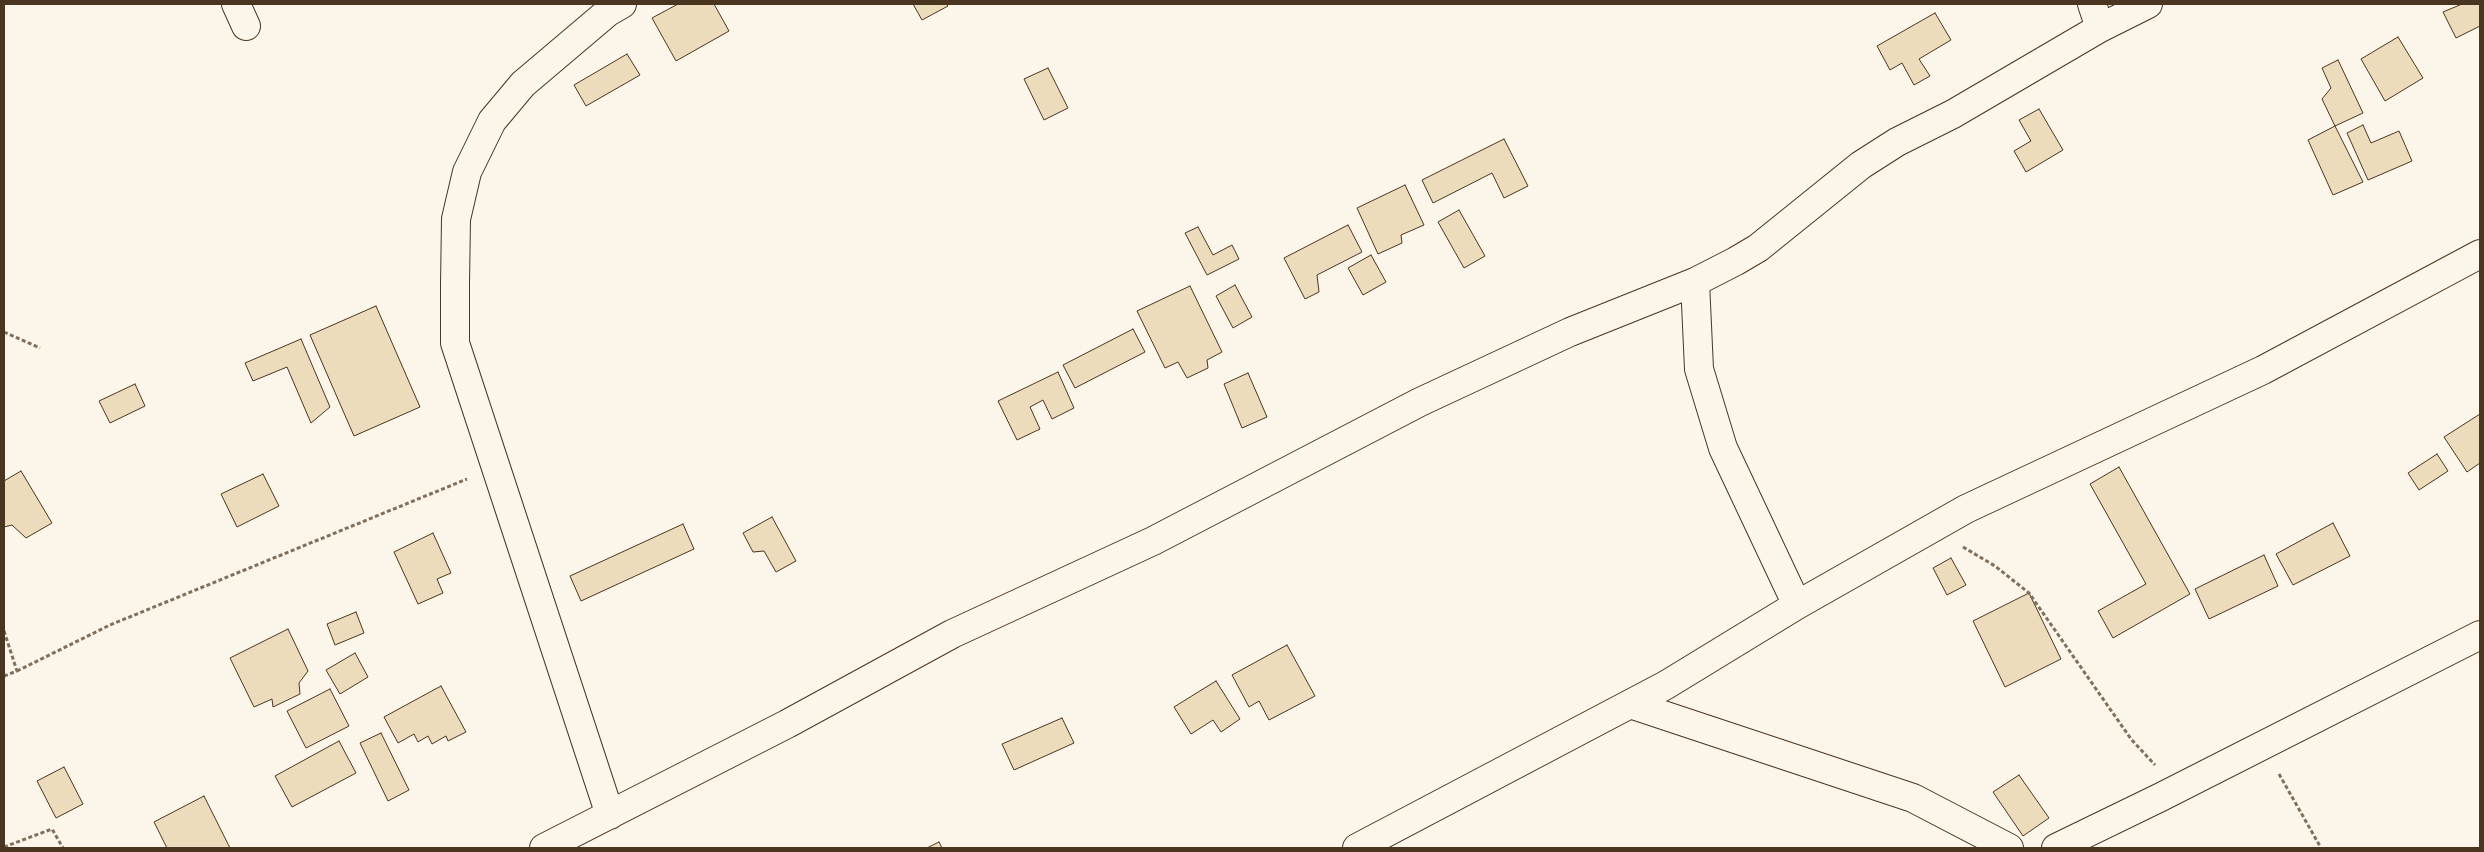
<!DOCTYPE html>
<style>
body{margin:0}
#map{position:relative;width:2484px;height:852px;overflow:hidden;background:#fbf6e9;font-family:Signika,sans-serif}
canvas{display:block}
.frame{position:absolute;inset:0;border:5px solid #4a3520;pointer-events:none}
</style>
<div id="map">
<canvas width="2484" height="852"></canvas>
<div class="frame"></div>
</div>
<script>
const g = document.querySelector('canvas').getContext('2d');
g.lineJoin = 'round';
function fillPath(path, color) {
  g.fillStyle = color;
  g.fill(path, 'evenodd');
}
function poly(rows) {
  const path = new Path2D();
  for (const r of rows) {
    path.moveTo(r[0], r[1]);
    for (let i = 2; i < r.length; i += 2) path.lineTo(r[i], r[i + 1]);
  }
  return path;
}
function stroke(path, color, width, dash) {
  g.strokeStyle = color;
  g.lineWidth = width;
  g.lineCap = dash ? 'butt' : 'round';
  g.setLineDash(dash || []);
  g.stroke(path);
}
const building = poly([
 [678,4,714,4,729,31,676,61,652,18,678,4],
 [913,4,946,4,948,6,922,20,913,4],
 [2462,4,2480,4,2480,26,2456,38,2443,12,2462,4],
 [1935,13,1951,40,1919,59,1930,76,1914,85,1902,63,1890,70,1877,46,1935,13],
 [2398,37,2423,78,2385,101,2361,59,2398,37],
 [627,54,640,75,586,106,574,85,627,54],
 [2338,60,2363,113,2335,126,2322,99,2331,88,2322,68,2338,60],
 [1048,68,1068,108,1044,120,1024,79,1048,68],
 [2039,109,2063,150,2026,172,2014,151,2031,141,2019,120,2039,109],
 [2363,125,2371,143,2399,131,2412,161,2368,180,2347,133,2363,125],
 [2335,126,2363,182,2333,195,2308,140,2335,126],
 [1504,139,1528,186,1504,198,1492,173,1433,203,1422,180,1504,139],
 [1405,185,1424,225,1401,235,1402,243,1378,254,1357,208,1405,185],
 [1459,210,1485,256,1464,268,1438,222,1459,210],
 [1348,225,1362,252,1317,275,1319,292,1305,299,1284,258,1348,225],
 [1198,227,1213,255,1232,245,1239,259,1207,275,1185,233,1198,227],
 [1371,255,1386,282,1363,295,1348,268,1371,255],
 [1235,285,1252,317,1233,328,1216,296,1235,285],
 [1190,286,1222,352,1207,360,1208,368,1187,378,1178,362,1165,368,1137,311,1190,286],
 [376,306,420,407,354,436,310,335,376,306],
 [1133,329,1145,352,1075,388,1063,365,1133,329],
 [301,339,330,407,311,423,287,367,253,381,245,363,301,339],
 [1058,372,1074,408,1052,419,1043,400,1030,407,1040,429,1017,440,998,401,1058,372],
 [1248,373,1267,417,1242,428,1224,384,1248,373],
 [135,384,145,406,110,423,99,401,135,384],
 [2480,414,2480,463,2467,472,2444,437,2480,414],
 [2437,454,2448,471,2419,490,2408,473,2437,454],
 [2119,467,2190,594,2113,638,2098,611,2146,584,2090,484,2119,467],
 [21,471,52,523,26,538,12,525,4,527,4,481,21,471],
 [263,474,279,506,237,527,221,494,263,474],
 [772,517,796,561,776,572,764,551,753,552,743,533,772,517],
 [2333,523,2350,556,2293,585,2276,554,2333,523],
 [683,524,694,549,581,601,570,576,683,524],
 [433,533,451,573,437,579,443,593,418,604,394,552,433,533],
 [2264,555,2278,586,2209,619,2195,589,2264,555],
 [1951,558,1966,585,1947,595,1933,568,1951,558],
 [2029,593,2061,659,2005,687,1973,621,2029,593],
 [356,612,364,633,335,645,327,624,356,612],
 [288,629,308,671,299,683,300,694,273,707,272,699,254,707,230,658,288,629],
 [1287,645,1315,696,1269,720,1259,701,1249,707,1232,675,1287,645],
 [355,653,368,677,340,694,326,670,355,653],
 [1216,681,1240,719,1221,732,1213,720,1191,734,1174,707,1216,681],
 [441,686,466,732,448,741,446,736,432,744,428,736,418,742,414,734,398,743,384,717,441,686],
 [330,689,349,726,306,748,287,711,330,689],
 [1062,718,1074,743,1014,770,1002,744,1062,718],
 [381,733,409,790,388,801,360,743,381,733],
 [339,741,356,773,292,807,275,776,339,741],
 [64,767,83,804,56,818,37,781,64,767],
 [2019,775,2049,818,2023,836,1993,792,2019,775],
 [204,796,230,848,167,848,154,822,204,796],
 [939,842,942,848,927,848,939,842]
]);
fillPath(building, '#ecdcbc');
stroke(building, '#4a3520', 1);
const street = poly([
 [236,4,246,26],
 [2092,4,2100,28],
 [1695,282,1699,369,1723,448,1797,605],
 [1630,704,1913,798,2009,848],
 [610,815,455,343,455,284,456,219,467,172,492,121,523,84,608,12,622,4],
 [544,848,787,724,952,634,1153,541,1420,402,1570,332,1695,282,1736,261,1758,248,1861,165,1897,142,1953,114,2100,28,2148,4],
 [1357,848,1666,685,1797,605,1966,509,2263,370,2480,254],
 [2056,848,2161,797,2480,635]
]);
stroke(street, '#4a3520', 30);
stroke(poly([
 [4,332,40,348],
 [1963,547,1995,566,2029,593,2131,739,2155,765],
 [4,631,17,671,4,676],
 [17,671,110,625,467,479],
 [2279,774,2321,848],
 [4,847,52,829,63,848]
]), '#7f6f5c', 3, [4, 2.5]);
stroke(street, '#fbf6e9', 28);
</script>
